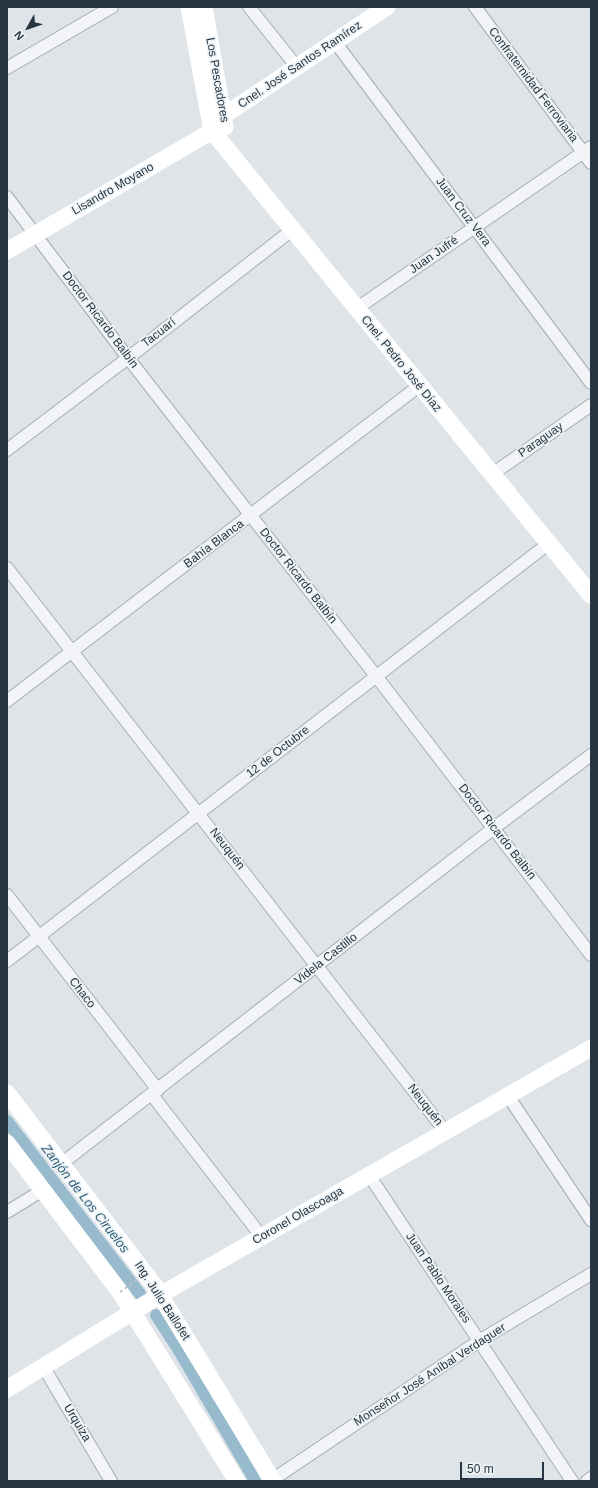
<!DOCTYPE html>
<meta charset="utf-8">
<style>
body{margin:0}
#map{position:relative;width:598px;height:1488px;overflow:hidden;background:#dfe4e9;font-family:Arial,sans-serif}
canvas{display:block}
.frame{position:absolute;inset:0;border:8px solid #263541;pointer-events:none}
.north{position:absolute;left:8px;top:8px;width:40px;height:40px;-webkit-text-stroke:3px #eef3f6;paint-order:stroke;rotate:230deg;font-size:11px;font-weight:700;line-height:16px;text-align:center;color:#263541}
.north::after{content:'';display:block;margin:auto;width:14px;height:18px;background:#263541;clip-path:polygon(50% 0,100% 100%,50% 72%,0 100%)}
.scale{position:absolute;left:460px;top:1462px;width:84px;height:18px;box-sizing:border-box;border:2px solid #263541;border-top:0;padding-left:5px;font-size:12px;line-height:14px;white-space:nowrap;color:#263541;-webkit-text-stroke:3px #eef3f6;paint-order:stroke}
</style>
<div id="map">
<canvas width="598" height="1488"></canvas>
<div class="frame"></div>
<div class="north">N</div>
<div class="scale">50 m</div>
</div>
<script>
const g = document.querySelector('canvas').getContext('2d');
g.lineJoin = 'round';
function poly(rows) {
  const path = new Path2D();
  for (const r of rows) {
    path.moveTo(r[0], r[1]);
    for (let i = 2; i < r.length; i += 2) path.lineTo(r[i], r[i + 1]);
  }
  return path;
}
function stroke(path, color, width, dash) {
  g.strokeStyle = color;
  g.lineWidth = width;
  g.lineCap = dash ? 'butt' : 'round';
  g.setLineDash(dash || []);
  g.stroke(path);
}
function label(font, color, halo, rows, align = 'center') {
  g.font = font + ' Arial,sans-serif';
  g.lineWidth = 3.5;
  g.setLineDash([]);
  g.textBaseline = 'middle';
  g.strokeStyle = halo;
  g.fillStyle = color;
  for (const [text, x, y, turn = 0] of rows) {
    g.save();
    g.translate(x, y);
    g.rotate((+turn || 0) * Math.PI / 180);
    g.textAlign = isNaN(turn) ? turn : align;
    if (halo) g.strokeText(text, 0, 0);
    g.fillText(text, 0, 0);
    g.restore();
  }
}
stroke(poly([
 [7,1121,140,1294],
 [156,1315,178,1349,255,1481]
]), '#97bacc', 12);
const street = poly([
 [249,7,297,67],
 [475,7,591,163],
 [335,42,591,383],
 [7,68,112,7],
 [7,197,128,358,376,676,591,955],
 [356,309,591,147],
 [7,450,128,358,292,230],
 [491,475,591,405],
 [7,568,445,1131],
 [7,701,419,386],
 [7,895,158,1090],
 [7,961,548,544],
 [152,1095,262,1237],
 [508,1096,591,1220],
 [61,1164,494,828,591,755],
 [369,1175,572,1481],
 [7,1212,43,1190],
 [43,1366,111,1481],
 [272,1480,479,1341,591,1274],
 [587,1481,591,1478]
]);
stroke(street, '#a4acb3', 14);
stroke(street, '#f2f4f7', 12);
stroke(poly([
 [189,7,212,131,591,595],
 [204,7,225,127],
 [7,251,212,131,218,127,223,116,387,7],
 [7,1093,154,1285,273,1481],
 [7,1143,120,1292,237,1481],
 [7,1389,160,1295,591,1048]
]), '#fff', 17);
stroke(poly([
 [120,1292,146,1273]
]), '#bdc2c8', 2, [3, 3]);
label('12px', '#263541', '#eef3f6', [
 ["Cnel. José Santos Ramírez",300,65,-34],
 ["Los Pescadores",217,80,80],
 ["Confraternidad Ferroviaria",533,85,53],
 ["Lisandro Moyano",113,189,-30],
 ["Juan Cruz Vera",463,212,53],
 ["Juan Jufré",434,255,-35],
 ["Doctor Ricardo Balbín",100,320,53],
 ["Tacuarí",159,333,-38],
 ["Cnel. Pedro José Díaz",401,364,51],
 ["Paraguay",541,440,-35],
 ["Bahía Blanca",214,544,-37],
 ["Doctor Ricardo Balbín",298,576,52],
 ["12 de Octubre",278,752,-38],
 ["Doctor Ricardo Balbín",497,832,52],
 ["Neuquén",227,849,52],
 ["Videla Castillo",326,959,-38],
 ["Chaco",82,993,52],
 ["Neuquén",425,1105,52],
 ["Coronel Olascoaga",298,1216,-30],
 ["Juan Pablo Morales",438,1278,56],
 ["Ing. Julio Ballofet",162,1301,57],
 ["Monseñor José Aníbal Verdaguer",430,1375,-33],
 ["Urquiza",77,1423,59]
]);
label('italic 13px', '#2e5c78', '#eef3f6', [
 ["Zanjón de Los Ciruelos",85,1199,52]
]);
</script>
